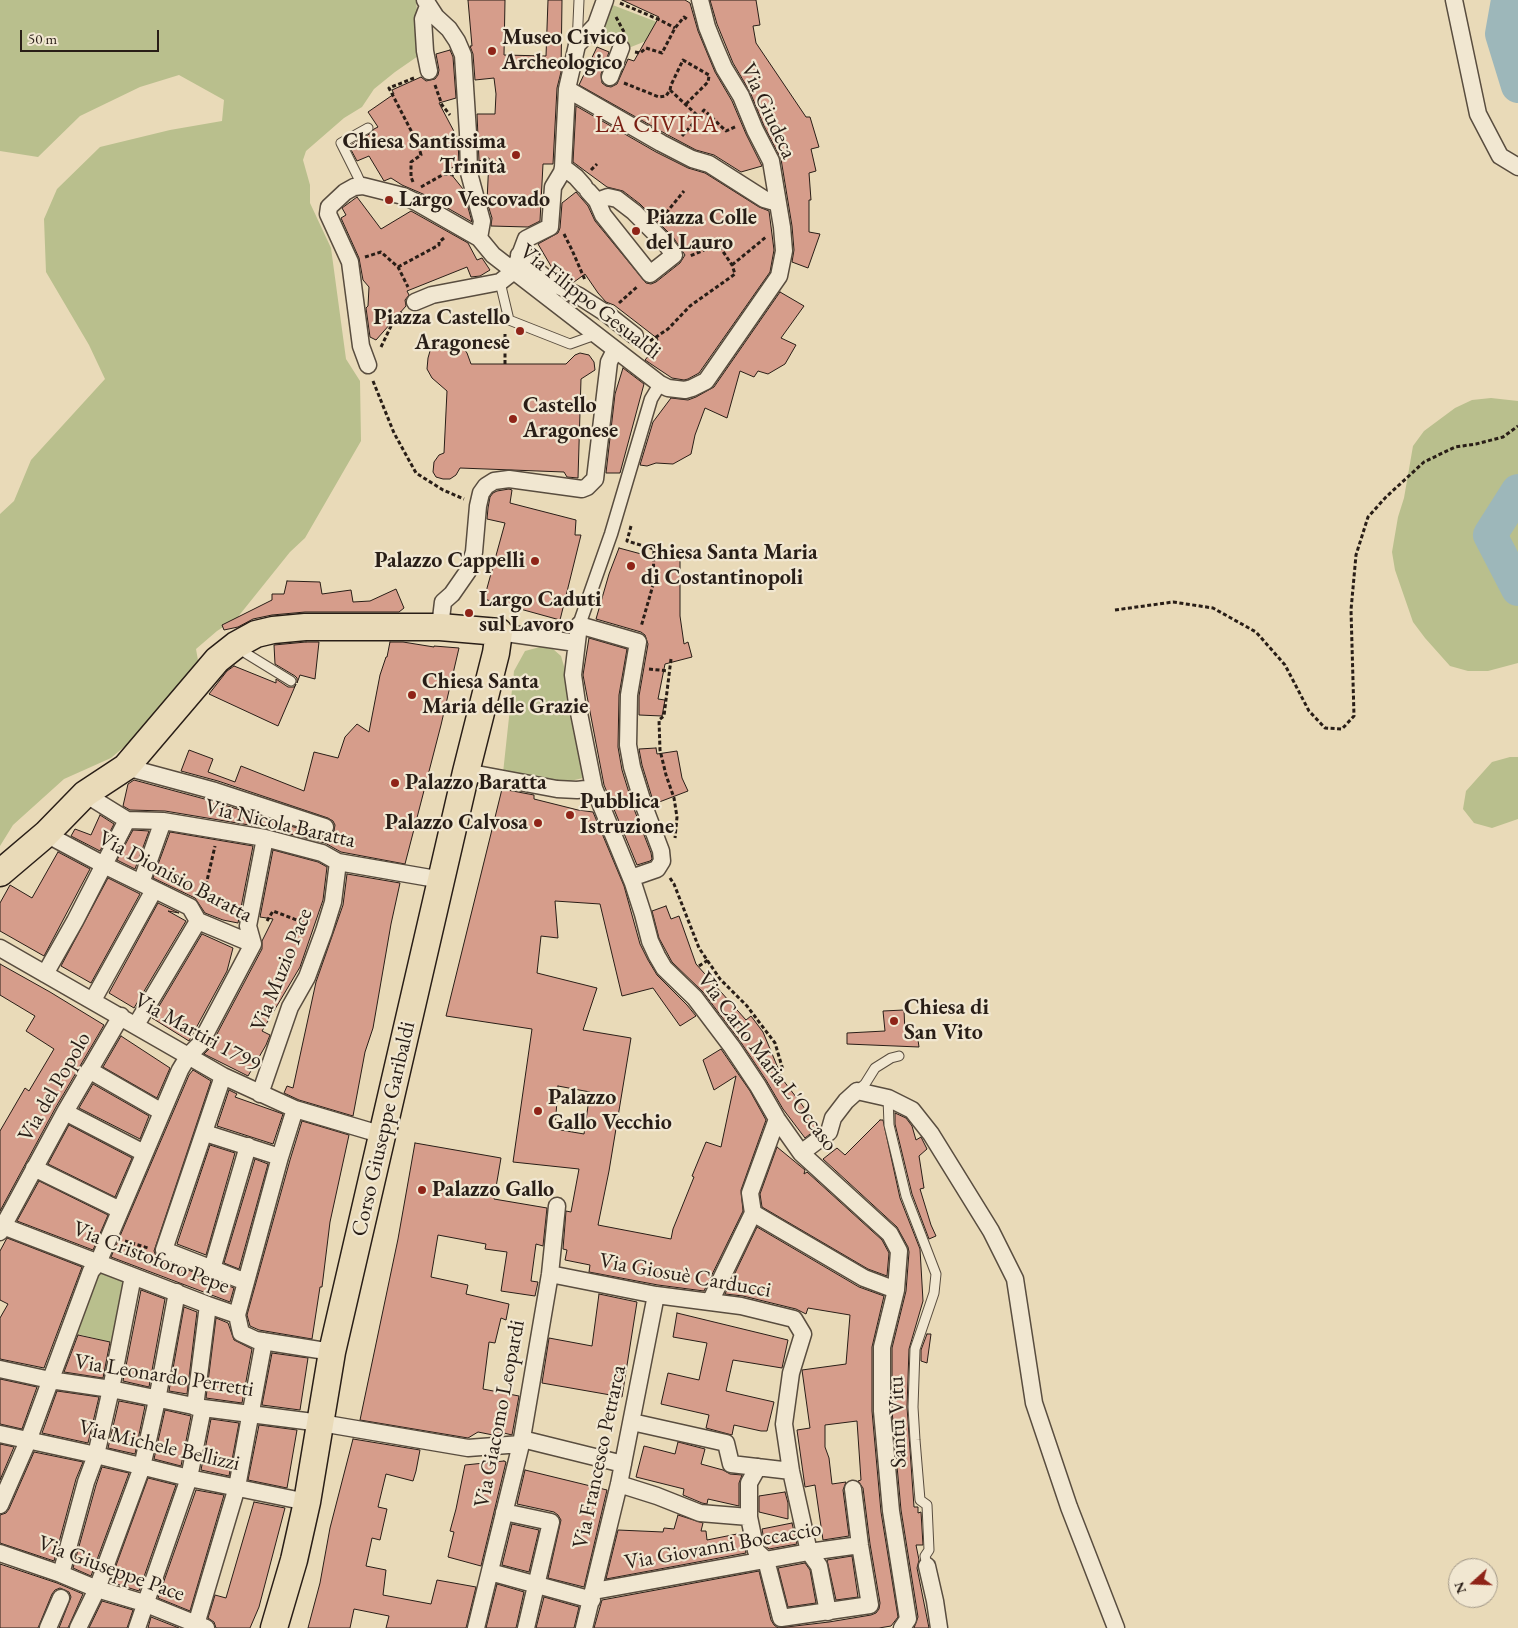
<!DOCTYPE html>
<meta charset="utf-8">
<style>
body{margin:0}
#map{position:relative;width:1518px;height:1628px;overflow:hidden;background:#e9dab8;font-family:"EB Garamond",serif}
canvas{display:block}
.north{position:absolute;left:1448px;top:1558px;width:50px;height:50px;box-sizing:border-box;background:#f1e7d1;border:1px solid #a19787;border-radius:50%;rotate:250deg;font-size:14px;font-weight:700;line-height:20px;text-align:center;color:#291e17}
.north::after{content:'';display:block;margin:auto;width:18px;height:22px;background:#8f2418;clip-path:polygon(50% 0,100% 100%,50% 72%,0 100%)}
.scale{position:absolute;left:20px;top:30px;width:139px;height:22px;box-sizing:border-box;border:2px solid #291e17;border-top:0;padding-left:6px;font-size:15px;line-height:18px;white-space:nowrap;color:#291e17;-webkit-text-stroke:4px #f1e7d1;paint-order:stroke}
</style>
<div id="map">
<canvas width="1518" height="1628"></canvas>
<div class="north">N</div>
<div class="scale">50 m</div>
</div>
<script>
const g = document.querySelector('canvas').getContext('2d');
g.lineJoin = 'round';
function fillPath(path, color) {
  g.fillStyle = color;
  g.fill(path, 'evenodd');
}
function poly(rows) {
  const path = new Path2D();
  for (const r of rows) {
    path.moveTo(r[0], r[1]);
    for (let i = 2; i < r.length; i += 2) path.lineTo(r[i], r[i + 1]);
  }
  return path;
}
function stroke(path, color, width, dash) {
  g.strokeStyle = color;
  g.lineWidth = width;
  g.lineCap = dash ? 'butt' : 'round';
  g.setLineDash(dash || []);
  g.stroke(path);
}
function label(font, color, halo, rows, align = 'center') {
  g.font = font + ' "EB Garamond",serif';
  g.lineWidth = 4.5;
  g.setLineDash([]);
  g.textBaseline = 'middle';
  g.strokeStyle = halo;
  g.fillStyle = color;
  for (const [text, x, y, turn = 0] of rows) {
    g.save();
    g.translate(x, y);
    g.rotate((+turn || 0) * Math.PI / 180);
    g.textAlign = isNaN(turn) ? turn : align;
    if (halo) g.strokeText(text, 0, 0);
    g.fillText(text, 0, 0);
    g.restore();
  }
}
fillPath(poly([
 [0,0,416,0,421,54,395,72,374,89,362,107,344,118,306,151,303,160,310,185,310,203,331,248,346,359,360,381,361,441,305,538,290,552,237,618,217,631,196,649,199,666,139,734,111,758,64,779,13,825,0,846,0,514,14,501,31,460,105,379,89,345,46,272,44,219,57,189,100,147,170,130,222,121,224,100,179,75,140,87,80,116,38,157,0,151],
 [610,4,657,22,646,41,631,47,598,34],
 [1491,398,1518,401,1518,663,1488,671,1468,671,1450,666,1425,638,1413,622,1395,570,1392,552,1398,517,1404,498,1413,446,1424,431,1455,408,1472,400],
 [540,647,553,649,561,656,568,680,583,778,562,783,503,773,514,671,525,651],
 [1510,757,1518,757,1518,819,1492,828,1474,823,1463,809,1466,791,1492,762],
 [98,1271,127,1282,114,1343,77,1334]
]), '#b9bf8d');
stroke(poly([
 [1508,0,1502,34,1518,86],
 [1518,491,1490,535,1518,589]
]), '#9db7ba', 34);
const building = poly([
 [468,0,505,0,504,55,546,56,548,0,562,0,561,72,557,88,553,164,543,164,540,221,528,227,491,226,492,218,487,202,489,158,479,161,477,114,495,114,496,94,494,78,475,80,473,54,470,46,472,46,468,0],
 [622,0,685,0,690,3,698,31,715,72,732,101,746,134,762,166,741,172,714,155,696,150,666,134,579,85,597,47,609,52,601,74,602,83,606,86,611,87,617,84,628,59,634,61,659,17,622,0],
 [710,0,756,0,760,25,753,26,756,43,806,117,810,117,819,147,811,149,816,171,809,173,811,200,809,200,809,232,820,234,808,268,792,262,794,250,792,226,781,159,764,126,750,92,733,63,717,24,710,0],
 [450,50,453,57,456,98,439,103,458,139,459,166,447,169,463,189,472,222,423,194,402,185,391,178,384,181,369,156,357,161,349,146,371,133,374,129,378,127,368,112,394,94,392,90,421,77,426,81,435,79,438,75,439,70,436,54,450,50],
 [576,106,656,152,688,168,705,173,759,207,769,211,774,250,770,272,699,373,688,379,684,380,672,378,645,360,656,347,655,345,658,339,614,305,606,302,598,293,585,274,574,282,555,273,538,244,558,233,560,228,562,203,576,192,588,206,595,221,646,283,651,284,656,282,680,263,685,255,673,237,640,204,623,191,607,187,573,162,576,106],
 [357,197,381,229,411,211,468,243,477,260,482,258,490,270,480,276,471,277,467,267,407,291,409,295,405,300,406,306,376,340,370,337,366,308,368,306,369,287,363,280,359,258,341,218,346,215,342,208,357,197],
 [780,292,804,306,781,338,796,345,785,364,768,374,758,371,754,377,740,371,727,418,705,408,695,435,691,454,673,464,656,463,647,466,640,465,653,422,671,398,688,400,696,397,714,387,780,292],
 [453,342,461,345,467,353,471,364,566,364,575,355,580,353,589,355,594,362,595,370,581,379,578,478,567,477,564,472,460,468,456,475,450,479,443,479,436,477,433,472,434,462,439,455,444,453,447,391,432,378,427,369,428,358,430,351,436,346,453,342],
 [623,368,644,384,620,473,606,473,615,394,623,368],
 [509,489,512,490,510,503,576,520,575,535,581,535,560,620,484,599,505,523,487,519,488,508,490,497,493,493,497,491,509,489],
 [619,548,656,558,656,552,677,551,680,561,680,616,684,644,688,642,692,657,665,664,658,699,665,700,662,716,639,715,639,696,648,644,645,635,641,632,596,619,609,574,619,548],
 [287,581,320,582,322,594,351,590,353,602,370,601,396,589,404,608,399,612,305,612,272,615,253,619,238,627,224,630,222,625,272,600,272,594,284,594,287,581],
 [589,638,627,649,619,695,618,747,622,770,634,809,651,853,652,859,650,861,637,865,604,785,583,675,589,638],
 [306,642,319,642,315,679,300,675,297,683,297,678,295,676,275,664,274,645,306,642],
 [390,642,403,642,434,647,434,646,459,648,441,725,405,864,341,852,325,843,267,828,165,811,130,810,123,806,128,784,134,780,212,801,322,836,327,837,331,835,334,831,335,825,333,821,328,818,218,781,181,771,189,750,213,759,208,772,235,782,241,766,304,791,314,752,338,758,345,737,357,724,369,732,380,675,386,657,387,657,390,642],
 [234,666,276,683,276,679,288,687,294,687,296,684,278,726,209,694,227,671,234,666],
 [656,748,657,754,677,751,682,778,688,791,654,804,642,765,639,749,656,748],
 [502,789,534,795,534,799,578,810,593,812,624,886,640,944,648,960,657,975,687,1005,696,1016,680,1026,653,988,622,996,600,904,555,901,558,938,541,936,537,973,597,988,583,1030,631,1038,609,1171,598,1225,671,1239,673,1229,694,1177,692,1176,706,1142,721,1147,736,1076,714,1090,703,1060,721,1049,750,1091,766,1120,741,1190,743,1211,704,1291,658,1285,589,1272,590,1265,565,1260,567,1250,563,1249,566,1211,571,1212,579,1169,513,1162,532,1029,446,1016,502,789],
 [558,1086,590,1092,584,1134,555,1129,558,1086],
 [100,815,114,824,100,851,71,836,75,829,91,835,100,815],
 [133,830,149,831,135,869,117,860,133,830],
 [170,832,253,846,238,923,223,920,205,913,195,898,153,878,170,832],
 [273,850,318,862,327,867,323,900,300,967,262,1031,270,1035,266,1045,248,1076,204,1054,209,1049,262,949,262,941,273,919,260,917,273,850],
 [58,852,90,869,44,956,0,931,0,903,10,885,32,898,58,852],
 [347,874,400,883,391,924,373,1028,365,1052,353,1116,299,1100,284,1093,287,1086,293,1088,316,982,343,905,347,874],
 [108,878,140,894,91,983,61,966,108,878],
 [158,903,179,913,168,911,186,921,134,1008,109,993,158,903],
 [666,906,671,919,679,916,696,964,746,1020,751,1016,763,1032,783,1080,819,1127,805,1138,783,1109,766,1080,740,1041,703,992,672,962,659,938,652,911,666,906],
 [202,934,233,948,227,971,189,1041,152,1018,202,934],
 [0,964,50,992,104,1025,56,1107,0,1211,0,1131,25,1088,29,1091,54,1049,26,1031,35,1016,0,995,0,964],
 [904,1010,905,1032,917,1033,919,1047,847,1044,847,1033,885,1031,883,1011,904,1010],
 [121,1036,170,1068,157,1098,103,1067,121,1036],
 [193,1070,211,1081,154,1251,156,1256,160,1259,234,1288,230,1302,111,1257,189,1075,193,1070],
 [93,1084,149,1116,140,1139,79,1108,93,1084],
 [229,1090,237,1094,235,1097,283,1114,273,1144,217,1126,229,1090],
 [895,1113,906,1118,912,1126,916,1140,921,1137,927,1149,919,1156,924,1188,920,1189,931,1225,936,1236,929,1239,912,1194,895,1124,895,1113],
 [880,1120,883,1120,900,1198,920,1249,923,1301,909,1349,907,1407,914,1507,918,1507,918,1513,921,1512,923,1545,916,1545,919,1560,917,1568,929,1628,914,1628,918,1617,901,1510,892,1411,892,1348,906,1291,909,1252,908,1247,897,1227,823,1159,837,1148,845,1155,880,1120],
 [302,1121,349,1135,330,1222,322,1287,320,1287,312,1339,259,1330,250,1326,247,1315,290,1160,302,1121],
 [69,1125,132,1158,115,1197,48,1164,69,1125],
 [415,1143,501,1158,494,1199,547,1208,543,1246,536,1244,531,1281,538,1282,535,1296,501,1291,507,1252,485,1249,486,1244,438,1235,431,1277,468,1285,466,1294,509,1304,506,1320,501,1318,495,1343,489,1342,483,1389,519,1396,512,1435,504,1433,504,1435,498,1436,478,1432,468,1438,360,1420,398,1239,415,1143],
 [210,1145,235,1153,206,1255,177,1244,210,1145],
 [777,1147,805,1170,804,1174,807,1172,882,1240,889,1253,887,1276,868,1269,762,1207,760,1194,777,1147],
 [255,1159,268,1164,239,1269,224,1263,255,1159],
 [39,1181,108,1215,93,1250,17,1221,39,1181],
 [757,1227,859,1287,884,1296,872,1347,872,1411,881,1512,898,1617,891,1626,879,1628,594,1628,602,1600,759,1571,771,1620,774,1625,778,1628,829,1622,871,1615,876,1613,879,1609,880,1603,870,1544,863,1488,858,1481,861,1480,857,1421,825,1425,825,1447,829,1458,832,1484,846,1482,843,1490,849,1536,823,1540,815,1485,805,1487,797,1430,810,1428,802,1370,846,1364,850,1315,808,1308,806,1314,796,1309,743,1296,725,1294,757,1227],
 [7,1238,82,1267,44,1368,0,1359,0,1318,8,1304,0,1300,0,1251,7,1238],
 [141,1290,165,1299,149,1387,123,1381,141,1290],
 [599,1294,637,1302,622,1397,542,1383,549,1338,592,1346,599,1294],
 [184,1307,197,1312,187,1394,169,1391,184,1307],
 [677,1313,788,1340,782,1368,733,1360,726,1391,774,1402,767,1431,761,1431,734,1425,732,1435,706,1428,709,1415,661,1404,668,1373,699,1380,707,1343,673,1337,677,1313],
 [216,1318,228,1323,234,1340,252,1349,242,1403,206,1398,216,1318],
 [927,1334,931,1334,927,1363,921,1361,921,1350,927,1334],
 [78,1335,110,1342,103,1378,64,1372,78,1335],
 [272,1353,308,1358,300,1410,262,1405,272,1353],
 [0,1379,37,1387,22,1429,0,1424,0,1379],
 [57,1391,99,1397,88,1443,42,1433,57,1391],
 [119,1401,145,1406,135,1454,108,1448,119,1401],
 [165,1410,191,1416,181,1466,154,1459,165,1410],
 [211,1419,239,1423,229,1476,201,1470,211,1419],
 [259,1425,297,1430,287,1488,248,1480,259,1425],
 [353,1439,420,1450,416,1471,413,1481,386,1474,378,1507,387,1509,380,1540,372,1538,366,1566,386,1570,383,1595,431,1604,437,1580,476,1587,466,1628,386,1628,389,1616,354,1609,350,1628,308,1628,320,1583,330,1528,353,1439],
 [678,1442,705,1449,701,1464,723,1470,730,1474,742,1475,739,1483,739,1506,708,1499,707,1504,702,1503,683,1495,684,1489,636,1477,644,1446,675,1454,678,1442],
 [0,1444,14,1447,0,1480,0,1444],
 [34,1452,83,1462,76,1479,54,1561,0,1543,0,1515,6,1513,9,1509,34,1452],
 [504,1461,506,1462,481,1566,448,1557,454,1532,450,1531,456,1509,465,1465,504,1461],
 [102,1467,129,1473,91,1576,73,1568,96,1485,102,1467],
 [525,1470,607,1490,584,1587,548,1578,561,1520,558,1515,554,1512,517,1504,525,1470],
 [148,1478,176,1485,139,1591,110,1582,148,1478],
 [196,1490,224,1495,190,1611,158,1598,196,1490],
 [785,1492,788,1503,788,1519,759,1512,759,1496,785,1492],
 [254,1502,285,1508,259,1607,250,1628,216,1628,214,1622,208,1618,215,1595,226,1598,254,1502],
 [678,1515,703,1523,701,1531,706,1531,707,1540,742,1533,746,1553,606,1579,618,1530,663,1532,664,1528,674,1529,678,1515],
 [792,1523,797,1544,769,1549,765,1546,762,1529,792,1523],
 [512,1524,539,1530,529,1572,502,1565,512,1524],
 [852,1556,858,1597,836,1600,827,1560,852,1556],
 [805,1563,810,1570,816,1603,788,1607,778,1568,805,1563],
 [0,1564,57,1583,83,1594,68,1628,59,1628,71,1597,69,1592,60,1588,55,1590,52,1594,38,1628,0,1628,0,1564],
 [497,1584,524,1592,516,1628,486,1628,497,1584],
 [544,1597,579,1607,574,1628,536,1628,544,1597],
 [102,1601,133,1610,127,1628,89,1628,102,1601],
 [151,1617,179,1628,148,1628,151,1617]
]);
fillPath(building, '#d69d8b');
stroke(building, '#291e17', 1);
const service = poly([
 [577,45,579,0],
 [362,186,357,175,341,143,368,128],
 [500,282,509,320,570,344,595,335],
 [239,648,247,654,291,681],
 [857,1091,865,1084,875,1068,891,1058,899,1056],
 [888,1098,889,1125,906,1196,936,1274,934,1293,915,1349,913,1407,915,1440,920,1500,927,1505,929,1550,925,1556,927,1566]
]);
const pedestrian = poly([
 [579,625,611,534,651,399,660,384]
]);
const minor = poly([
 [425,0,436,17,449,29,457,41,463,55,468,133,469,173,482,221,479,238],
 [1454,0,1478,114,1500,156,1518,167],
 [428,6,423,19,425,51,429,71],
 [610,77,621,48],
 [567,89,661,143,692,159,709,164,764,199,778,203],
 [563,167,576,177,584,186],
 [588,191,597,201,603,215,650,274,674,255,666,244,634,212,617,199,608,197,597,201],
 [519,255,549,281,579,296,607,314,635,336],
 [415,302,432,295,500,282,514,271,526,239,550,227,553,187,562,172,563,167,567,89,577,45,596,25,605,0],
 [368,365,361,346,350,262,328,214,329,207,345,192,354,187,363,186,403,196,418,203,479,238,493,255,660,384,668,388,685,390,692,388,706,381,779,276,784,251,782,227,771,161,755,130,741,96,724,68,715,47,707,27,700,0],
 [440,627,443,602,452,594,468,571,474,552,478,506,481,493,486,486,494,481,509,479,582,489,587,487,595,479,609,362,615,350],
 [499,632,576,643],
 [126,767,215,791,325,827],
 [466,772,557,789,577,790,594,788,577,703,573,675,579,625,638,642,629,695,628,745,632,767,644,806,661,851,662,861,657,869,631,878],
 [594,788,633,883,643,914,650,941,657,956,664,968,695,998,732,1047,758,1086,777,1119,801,1153,890,1234,899,1251,896,1290,882,1347,882,1411,891,1511,908,1619,902,1628],
 [85,794,127,820,163,821,265,838,322,853,338,862,442,880],
 [46,834,104,865,190,907,198,921,253,944],
 [141,883,163,821],
 [0,948,223,1076,295,1109,383,1135],
 [45,974,75,921,127,820],
 [93,1000,154,890],
 [136,1025,198,921],
 [89,1070,162,1112],
 [223,1076,164,1250,246,1282],
 [260,1094,290,1007,307,977,324,931,333,902,338,862],
 [65,1112,144,1153],
 [205,1133,280,1157],
 [801,1153,829,1132,833,1118,846,1101,857,1091,888,1098,912,1110,931,1134,991,1231,1015,1279,1034,1403,1069,1507,1116,1628],
 [34,1168,120,1210],
 [753,1213,864,1278,896,1290],
 [753,1213,750,1193,777,1119],
 [0,1225,208,1305,237,1315,241,1333,256,1340,332,1352],
 [0,1232,65,1112,121,1016],
 [212,1269,248,1146],
 [550,1274,656,1295,741,1306,794,1319,803,1334,791,1373,784,1424,791,1471,809,1552,819,1566,828,1612],
 [710,1302,753,1213],
 [237,1315,280,1157,295,1109],
 [0,1369,50,1380,111,1389,203,1408,321,1423,468,1448,521,1444],
 [195,1407,208,1305],
 [632,1422,726,1443,731,1464,791,1471],
 [0,1434,96,1455,189,1478,307,1502],
 [522,1439,623,1464],
 [758,1467,749,1483,749,1517,756,1551,766,1560,781,1618,870,1605,860,1545,853,1489],
 [619,1484,657,1496,700,1513,749,1517],
 [0,1505,28,1441,91,1271,98,1263,180,1070,189,1055,200,1044,253,944,248,926,265,838],
 [504,1512,551,1522,526,1628],
 [0,1553,61,1574,97,1589,144,1603,206,1628],
 [927,1566,935,1601,939,1628],
 [490,1572,592,1600],
 [61,1574,86,1482,96,1455,111,1389,133,1276],
 [594,1591,809,1552,860,1545],
 [48,1628,61,1598],
 [78,1628,97,1589,142,1467,157,1400,177,1292],
 [137,1628,189,1478,203,1408],
 [195,1628,237,1487,264,1341],
 [476,1628,521,1444,550,1274,557,1206],
 [584,1628,619,1484,656,1295]
]);
const primary = poly([
 [0,873,46,834,85,794,126,767,217,660,236,645,256,634,273,630,305,627,440,627,499,632,496,653,466,772,332,1352,307,1502,294,1560,274,1628]
]);
stroke(service, '#594d3f', 11);
stroke(pedestrian, '#594d3f', 15);
stroke(minor, '#594d3f', 19);
stroke(primary, '#291e17', 29);
stroke(poly([
 [620,3,660,20,675,28],
 [616,17,624,32],
 [635,52,640,53,646,48,662,53,675,28,684,17,688,20],
 [624,83,659,97,666,96,670,90,699,117,704,110,726,131,737,126],
 [435,85,442,105,450,115],
 [670,90,671,85,683,60,709,75],
 [686,104,708,82,709,76],
 [682,136,699,117],
 [591,170,597,164],
 [413,182,411,177,411,162,421,155,418,144,389,88,414,78],
 [421,187,444,174,454,175],
 [662,218,684,191],
 [564,234,572,250,585,280],
 [365,257,381,252,398,267,408,287],
 [732,265,766,237],
 [398,267,439,245,439,242,444,238],
 [619,303,638,286],
 [650,341,668,329,690,306,735,274,732,265,718,244,690,256],
 [381,347,392,324,402,312],
 [505,364,505,332],
 [373,381,394,433,416,473,443,490,464,499],
 [631,526,627,541,654,549,653,585,641,627],
 [1115,610,1173,602,1213,608,1256,632,1285,665,1309,711,1325,728,1342,729,1354,716,1351,610,1356,555,1368,517,1386,497,1424,462,1455,447,1476,444,1503,437,1518,426],
 [671,659,664,716,659,720,660,750,666,775,674,798,677,817,675,838],
 [649,669,668,671],
 [670,878,674,884,699,948,720,979,747,1006,775,1043,783,1070,771,1078],
 [203,898,215,846],
 [267,921,273,911,310,925],
 [699,966,708,960],
 [125,1241,148,1248]
]), '#291e17', 3, [4, 2.5]);
stroke(service, '#f1e7d1', 9);
stroke(pedestrian, '#f1e7d1', 12);
stroke(minor, '#f1e7d1', 16);
stroke(primary, '#e9dab8', 26);
for (const [x, y, r, color] of [
 [492,51,5,"#8f2418"],
 [516,155,5,"#8f2418"],
 [389,200,5,"#8f2418"],
 [636,231,5,"#8f2418"],
 [520,331,5,"#8f2418"],
 [513,419,5,"#8f2418"],
 [535,561,5,"#8f2418"],
 [631,566,5,"#8f2418"],
 [469,613,5,"#8f2418"],
 [412,695,5,"#8f2418"],
 [395,783,5,"#8f2418"],
 [570,815,5,"#8f2418"],
 [538,823,5,"#8f2418"],
 [894,1021,5,"#8f2418"],
 [538,1111,5,"#8f2418"],
 [422,1190,5,"#8f2418"]
]) {
  const dot = new Path2D();
  dot.arc(x, y, r, 0, 2 * Math.PI);
  g.fillStyle = color;
  g.fill(dot);
  stroke(dot, '#f1e7d1', 2);
}
label('bold 22px', '#291e17', '#f1e7d1', [
 ["Museo Civico",502,38],
 ["Archeologico",502,63],
 ["Chiesa Santissima",506,142,"right"],
 ["Trinità",506,167,"right"],
 ["Largo Vescovado",399,200],
 ["Piazza Colle",646,218],
 ["del Lauro",646,243],
 ["Piazza Castello",510,318,"right"],
 ["Aragonese",510,343,"right"],
 ["Castello",523,406],
 ["Aragonese",523,431],
 ["Chiesa Santa Maria",641,553],
 ["di Costantinopoli",641,578],
 ["Palazzo Cappelli",525,561,"right"],
 ["Largo Caduti",479,600],
 ["sul Lavoro",479,625],
 ["Chiesa Santa",422,682],
 ["Maria delle Grazie",422,707],
 ["Palazzo Baratta",405,783],
 ["Pubblica",580,802],
 ["Istruzione",580,827],
 ["Palazzo Calvosa",528,823,"right"],
 ["Chiesa di",904,1008],
 ["San Vito",904,1033],
 ["Palazzo",548,1098],
 ["Gallo Vecchio",548,1123],
 ["Palazzo Gallo",432,1190]
], 'left');
label('22px', '#291e17', '#f1e7d1', [
 ["Via Giudeca",768,111,65],
 ["Via Filippo Gesualdi",590,302,38],
 ["Via Nicola Baratta",280,824,13],
 ["Via Dionisio Baratta",175,877,28],
 ["Via Muzio Pace",282,970,-68],
 ["Via Martiri 1799",197,1033,29],
 ["Via Carlo Maria L'Occaso",767,1062,53],
 ["Via del Popolo",55,1087,-60],
 ["Corso Giuseppe Garibaldi",384,1129,-77],
 ["Via Cristoforo Pepe",151,1258,21],
 ["Via Giosuè Carducci",685,1276,10],
 ["Via Leonardo Perretti",164,1376,9],
 ["Via Giacomo Leopardi",500,1414,-79],
 ["Santu Vitu",898,1422,-92],
 ["Via Michele Bellizzi",159,1446,13],
 ["Via Francesco Petrarca",600,1457,-78],
 ["Via Giovanni Boccaccio",723,1546,-10],
 ["Via Giuseppe Pace",111,1569,20]
]);
g.letterSpacing = '1px';
label('24px', '#7a1f14', '#f1e7d1', [
 ["LA CIVITA",657,125]
]);
g.letterSpacing = '0px';
</script>
